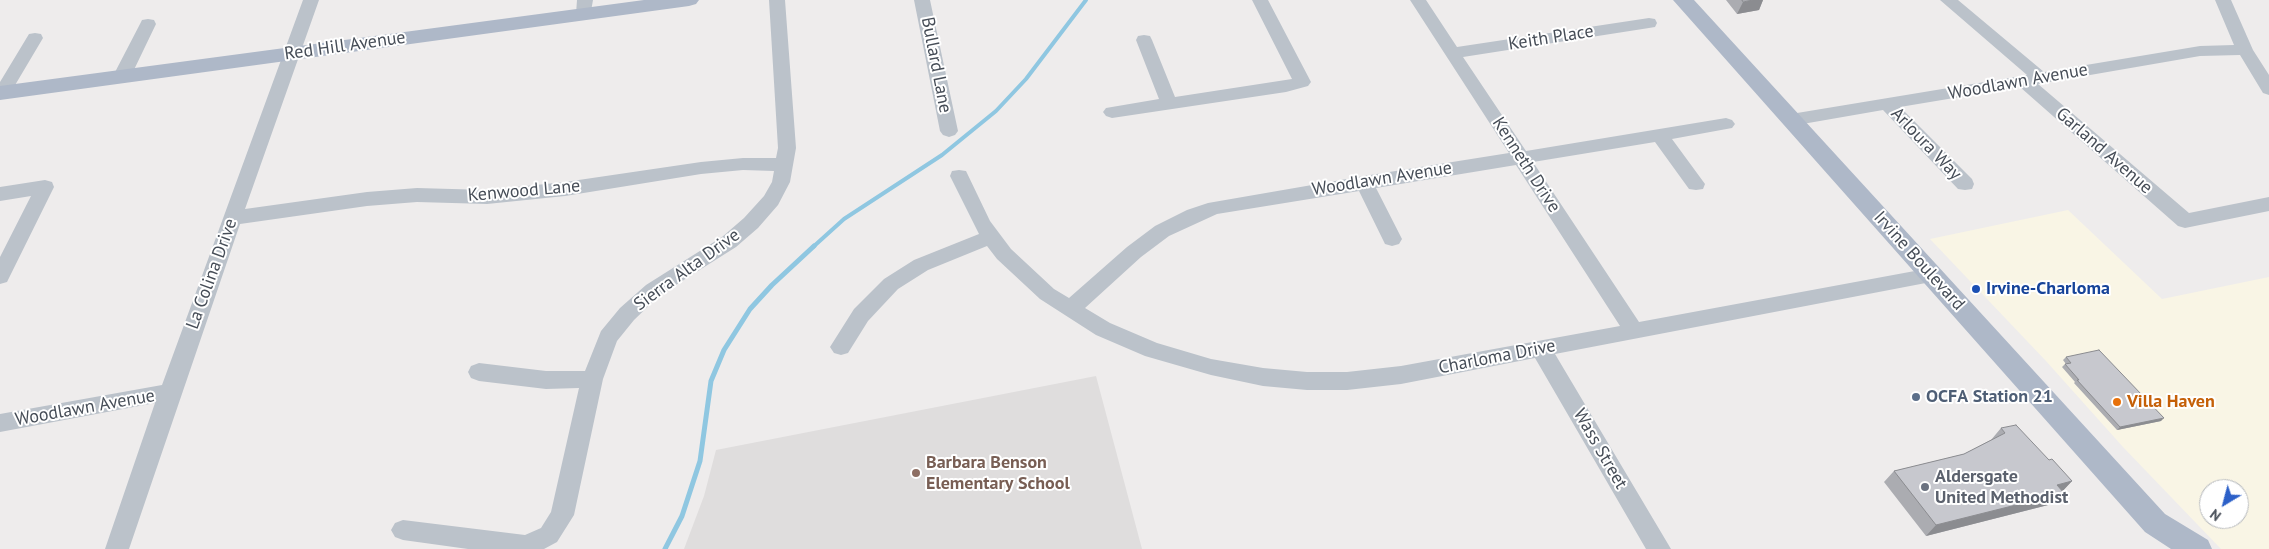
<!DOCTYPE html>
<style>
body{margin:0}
#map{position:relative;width:2269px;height:549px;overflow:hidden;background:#eeecec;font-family:"PT Sans",sans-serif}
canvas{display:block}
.north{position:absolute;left:2199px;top:479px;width:50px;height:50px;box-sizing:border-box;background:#fff;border:1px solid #b5b8bc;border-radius:50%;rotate:217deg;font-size:14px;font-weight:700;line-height:20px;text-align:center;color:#464d57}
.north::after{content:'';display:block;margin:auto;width:18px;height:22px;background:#2c60c8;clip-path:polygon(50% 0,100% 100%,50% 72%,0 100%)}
</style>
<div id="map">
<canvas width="2269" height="549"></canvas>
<div class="north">N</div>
</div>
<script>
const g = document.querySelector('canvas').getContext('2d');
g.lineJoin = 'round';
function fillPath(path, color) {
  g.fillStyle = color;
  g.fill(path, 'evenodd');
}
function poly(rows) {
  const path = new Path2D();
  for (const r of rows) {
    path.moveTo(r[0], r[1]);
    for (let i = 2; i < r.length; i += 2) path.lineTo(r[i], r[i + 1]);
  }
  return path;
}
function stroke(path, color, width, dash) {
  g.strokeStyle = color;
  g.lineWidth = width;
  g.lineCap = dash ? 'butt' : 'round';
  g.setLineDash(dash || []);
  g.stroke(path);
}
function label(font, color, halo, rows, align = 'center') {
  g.font = font + ' "PT Sans",sans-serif';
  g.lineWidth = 4;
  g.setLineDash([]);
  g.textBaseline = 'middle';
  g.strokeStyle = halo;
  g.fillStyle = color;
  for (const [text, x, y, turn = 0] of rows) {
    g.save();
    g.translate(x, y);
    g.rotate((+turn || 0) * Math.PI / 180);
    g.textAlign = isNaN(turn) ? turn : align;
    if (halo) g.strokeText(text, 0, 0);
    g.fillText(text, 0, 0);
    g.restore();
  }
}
fillPath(poly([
 [2068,210,2162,299,2269,277,2269,549,2221,549,2123,447,2046,361,1930,239],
 [2209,489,2239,489,2239,519,2209,519]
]), '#f9f5e5');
fillPath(poly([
 [1096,376,1142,549,684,549,704,496,716,450]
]), '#dfdddd');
stroke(poly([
 [813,247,844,219,942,155,996,111,1026,79,1086,0]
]), '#8fc7e1', 4);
stroke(poly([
 [665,549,682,516,700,461,711,381,724,350,750,309,772,285,814,246]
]), '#8fc7e1', 5);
fillPath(poly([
 [303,0,319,0,245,209,367,192,417,188,487,190,565,182,701,162,743,158,776,158,778,148,769,0,785,0,796,148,790,182,778,205,758,228,736,247,660,295,634,320,617,341,603,379,574,515,557,542,544,549,468,549,403,540,395,537,391,530,395,523,403,520,525,535,541,528,551,512,579,388,546,389,479,381,471,378,468,372,471,366,479,363,546,371,585,371,601,331,620,308,646,285,722,237,744,218,764,196,772,182,774,171,743,170,701,174,565,196,487,204,417,202,367,206,240,224,129,549,105,549,155,403,0,432,0,414,162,385,303,0],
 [577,0,593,0,590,17,578,17,576,14,577,0],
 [914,0,930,0,958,131,955,135,949,137,943,135,940,131,914,0],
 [1252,0,1268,0,1311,82,1308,86,1286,92,1112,118,1106,116,1103,112,1106,108,1159,99,1136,40,1138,36,1144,35,1150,36,1152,40,1175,97,1292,79,1252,0],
 [1410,0,1426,0,1457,47,1649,18,1655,19,1657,23,1655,27,1649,28,1463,57,1526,151,1726,118,1732,120,1735,124,1732,128,1672,139,1705,184,1703,189,1696,190,1689,189,1655,142,1533,162,1639,322,1931,268,1938,270,1941,275,1938,280,1931,282,1555,354,1671,549,1646,549,1535,358,1401,384,1347,390,1307,390,1263,386,1211,375,1145,356,1096,335,1040,299,997,259,987,246,928,270,898,289,868,321,848,353,841,355,834,353,830,347,854,309,884,279,914,260,979,234,950,176,952,171,959,170,966,171,990,221,1011,249,1054,289,1069,298,1127,247,1155,226,1187,210,1208,203,1364,176,1509,153,1410,0],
 [1516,165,1620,326,1401,366,1347,372,1307,372,1263,368,1211,359,1157,343,1110,323,1085,308,1141,257,1169,236,1217,214,1359,191,1385,244,1392,246,1399,244,1402,239,1376,188,1516,165],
 [1940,0,1958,0,2044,72,2200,46,2234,45,2215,0,2231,0,2253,50,2269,75,2269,95,2263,93,2240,55,2200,56,2038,84,2189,213,2269,197,2269,211,2185,228,2178,226,2020,87,1900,107,1972,179,1974,184,1972,189,1965,190,1958,189,1883,110,1791,126,1785,124,1782,120,1785,116,1791,114,2027,75,1940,0],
 [148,19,154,20,156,24,131,76,128,80,116,80,113,76,140,24,142,20,148,19],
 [35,33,41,34,43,38,8,97,0,98,0,82,29,34,35,33],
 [45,180,52,182,54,187,7,282,0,284,0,257,31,196,0,201,0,187,45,180]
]), '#bbc2ca');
fillPath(poly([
 [644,0,699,0,696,4,689,6,0,100,0,86,644,0],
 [1673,0,1694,0,2165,514,2208,540,2212,549,2171,549,2145,532,1673,0]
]), '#aeb8c8');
fillPath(poly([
 [1726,0,1763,0,1759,10,1737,14],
 [2066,357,2161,421,2117,430,2074,383,2075,382,2062,367,2065,364,2066,364,2063,360],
 [2001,428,2049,460,2072,481,2062,491,2052,504,1926,536,1884,482,1894,471,1964,454,1991,440]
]), '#abacb1');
fillPath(poly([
 [1753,0,1763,0,1759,10,1737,14,1743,2],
 [2164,418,2161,421,2117,430,2120,427],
 [2072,481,2061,493,2057,485],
 [2064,493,2052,504,1926,536,1936,525]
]), '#8b8c90');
const building = poly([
 [1742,0,1753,0,1743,2,1742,0],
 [2099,350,2164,418,2120,427,2077,380,2079,380,2065,364,2071,363,2066,357,2099,350],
 [2016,425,2049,460,2052,459,2072,481,2057,485,2064,493,1936,525,1894,471,1964,454,2005,433,2001,428,2016,425]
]);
fillPath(building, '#c7c8ce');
stroke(building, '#8b8c90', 1);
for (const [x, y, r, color] of [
 [1976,289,5,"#1a4fb4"],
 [1916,397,5,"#5c6f8a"],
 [2117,402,5,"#e8710a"],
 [916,473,5,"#8d6e63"],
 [1925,487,5,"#6b7280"]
]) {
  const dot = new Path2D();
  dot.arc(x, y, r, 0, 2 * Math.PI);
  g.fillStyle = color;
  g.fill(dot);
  stroke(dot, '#fff', 2);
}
label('18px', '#464d57', '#fff', [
 ["Keith Place",1551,38,-9],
 ["Red Hill Avenue",345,46,-8],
 ["Bullard Lane",936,65,79],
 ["Woodlawn Avenue",2018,82,-10],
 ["Arloura Way",1926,144,46],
 ["Garland Avenue",2104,151,41],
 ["Kenneth Drive",1526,165,57],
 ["Woodlawn Avenue",1382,179,-9],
 ["Kenwood Lane",524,191,-5],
 ["Irvine Boulevard",1919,261,48],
 ["Sierra Alta Drive",687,270,-36],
 ["La Colina Drive",212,274,-70],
 ["Charloma Drive",1497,357,-11],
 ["Woodlawn Avenue",85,408,-10],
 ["Wass Street",1600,449,60]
]);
label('bold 18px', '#164399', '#fff', [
 ["Irvine-Charloma",1986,289]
], 'left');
label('bold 18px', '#4e5e75', '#fff', [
 ["OCFA Station 21",1926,397]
], 'left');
label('bold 18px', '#c56008', '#fff', [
 ["Villa Haven",2127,402]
], 'left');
label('bold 18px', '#785e54', '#fff', [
 ["Barbara Benson",926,463],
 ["Elementary School",926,484]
], 'left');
label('bold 18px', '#5b616d', '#fff', [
 ["Aldersgate",1935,477],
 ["United Methodist",1935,498]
], 'left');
</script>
